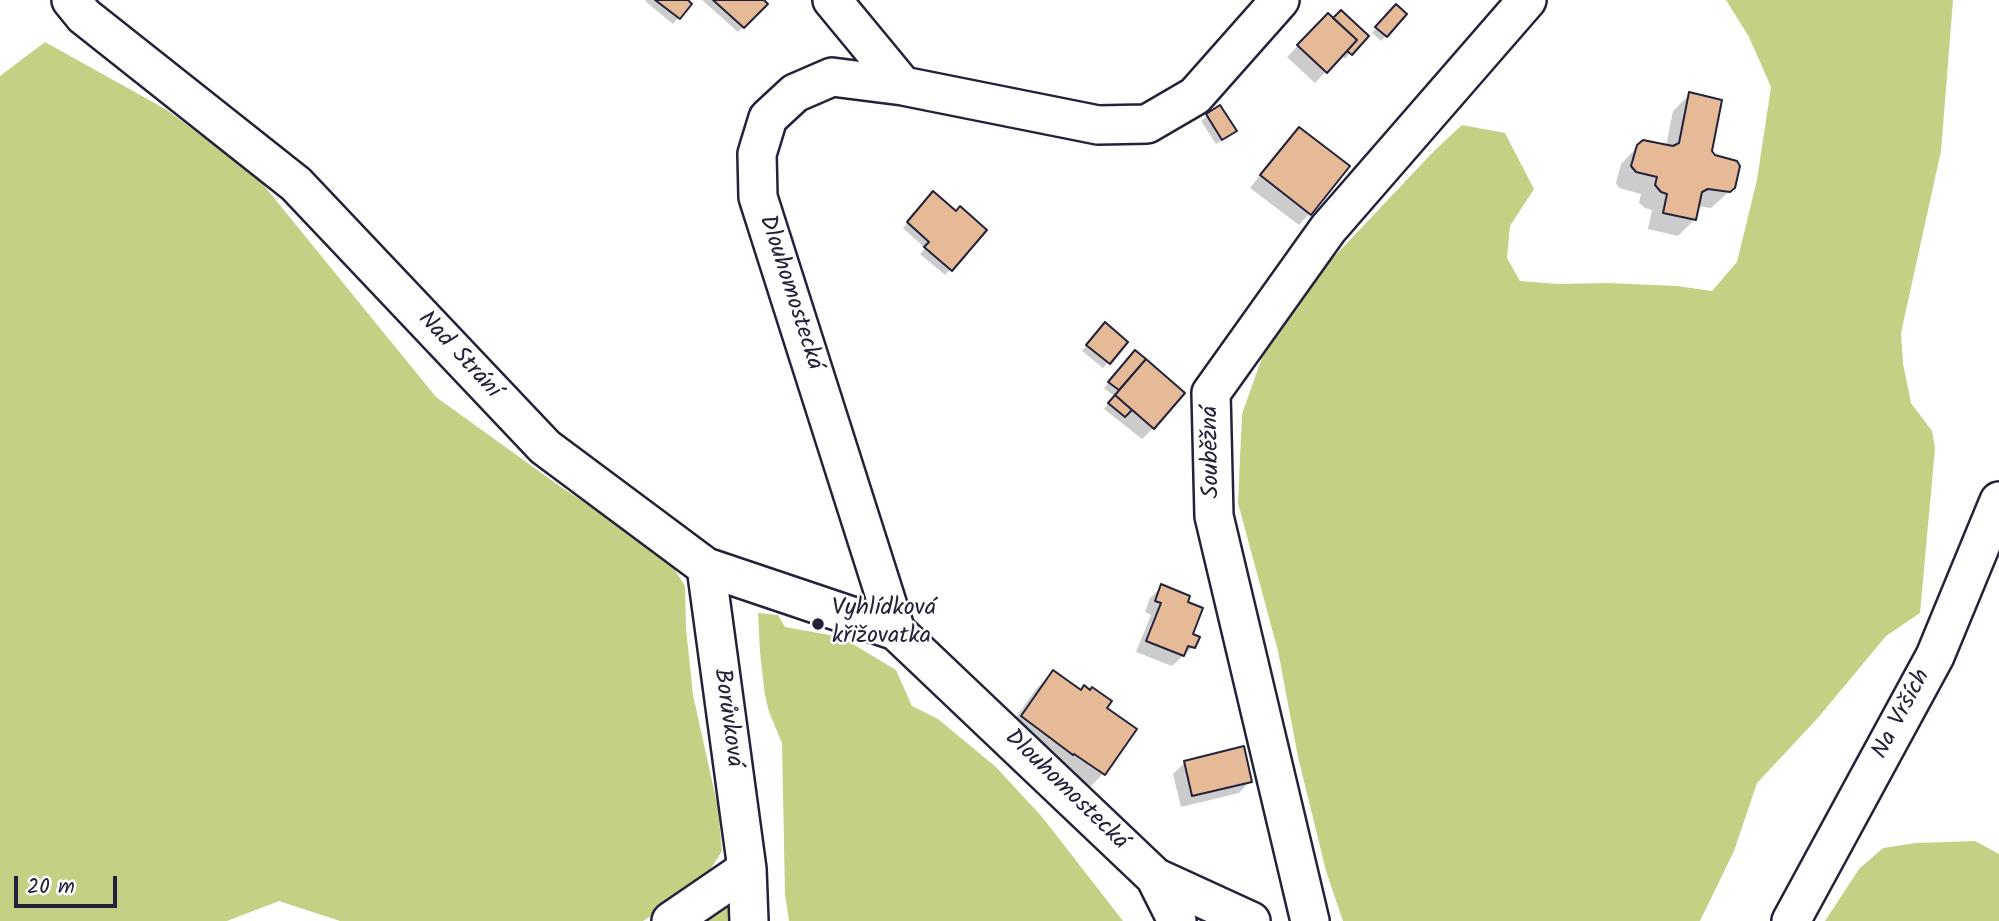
<!DOCTYPE html>
<meta charset="utf-8">
<style>
body{margin:0}
#map{position:relative;width:1999px;height:921px;overflow:hidden;background:#fff;font-family:Kalam,sans-serif}
canvas{display:block}
.scale{position:absolute;left:14px;top:876px;width:103px;height:32px;box-sizing:border-box;border:4px solid #22223b;border-top:0;padding-left:9px;font-size:21px;line-height:24px;white-space:nowrap;color:#22223b;-webkit-text-stroke:5px #fff;paint-order:stroke}
</style>
<div id="map">
<canvas width="1999" height="921"></canvas>
<div class="scale">20 m</div>
</div>
<script>
const g = document.querySelector('canvas').getContext('2d');
g.lineJoin = 'round';
function fillPath(path, color) {
  g.fillStyle = color;
  g.fill(path, 'evenodd');
}
function poly(rows) {
  const path = new Path2D();
  for (const r of rows) {
    path.moveTo(r[0], r[1]);
    for (let i = 2; i < r.length; i += 2) path.lineTo(r[i], r[i + 1]);
  }
  return path;
}
function stroke(path, color, width, dash) {
  g.strokeStyle = color;
  g.lineWidth = width;
  g.lineCap = dash ? 'butt' : 'round';
  g.setLineDash(dash || []);
  g.stroke(path);
}
function label(font, color, halo, rows, align = 'center') {
  g.font = font + ' Kalam,sans-serif';
  g.lineWidth = 5;
  g.setLineDash([]);
  g.textBaseline = 'middle';
  g.strokeStyle = halo;
  g.fillStyle = color;
  for (const [text, x, y, turn = 0] of rows) {
    g.save();
    g.translate(x, y);
    g.rotate((+turn || 0) * Math.PI / 180);
    g.textAlign = isNaN(turn) ? turn : align;
    if (halo) g.strokeText(text, 0, 0);
    g.fillText(text, 0, 0);
    g.restore();
  }
}
fillPath(poly([
 [1726,0,1953,0,1941,151,1901,333,1903,364,1911,403,1932,431,1935,448,1920,613,1886,636,1817,719,1757,783,1734,851,1700,921,1343,921,1326,871,1298,757,1278,651,1238,503,1242,414,1263,355,1280,314,1434,151,1462,125,1505,133,1534,189,1510,226,1507,258,1520,281,1559,284,1606,283,1677,286,1712,291,1737,262,1757,180,1771,87,1749,37],
 [45,42,167,110,257,177,436,397,561,487,666,556,685,586,686,628,693,695,718,808,722,851,701,884,643,921,340,921,279,901,227,921,0,921,0,76],
 [758,613,778,615,785,627,841,637,896,670,912,706,938,719,996,767,1043,818,1123,921,789,921,785,894,782,743,769,712,765,695,760,653],
 [1975,841,1999,854,1999,921,1825,921,1859,869,1883,848,1916,843],
 [731,904,731,921,704,921]
]), '#c3d185');
fillPath(poly([
 [646,0,685,0,689,4,673,24,645,1],
 [702,0,762,0,766,4,738,32],
 [1396,7,1386,36,1381,41,1372,33],
 [1328,15,1366,36,1345,59,1341,55,1315,83,1287,57],
 [1690,94,1710,151,1734,187,1711,208,1697,206,1695,219,1678,236,1648,229,1652,210,1645,208,1639,203,1641,194,1619,188,1616,183,1621,164,1638,146,1666,146,1673,111],
 [1219,107,1235,131,1216,144,1201,121],
 [1288,140,1310,213,1299,225,1250,188],
 [928,199,985,230,945,275,920,254,925,248,903,228],
 [1100,329,1126,343,1103,368,1082,351],
 [1136,352,1145,360,1153,428,1142,439,1104,409,1114,396,1104,388],
 [1162,586,1190,636,1193,647,1172,666,1136,652,1151,615,1145,612,1150,598],
 [1053,672,1134,729,1103,774,1087,790,1005,733,1036,689],
 [1185,762,1250,781,1239,793,1181,807,1173,774]
]), '#0003');
const building = poly([
 [655,0,688,0,692,4,680,19,655,0],
 [713,0,764,0,768,4,744,28,713,0],
 [1396,4,1407,14,1387,37,1375,27,1396,4],
 [1341,10,1369,36,1352,55,1347,51,1357,40,1333,18,1341,10],
 [1328,13,1357,40,1327,73,1297,45,1328,13],
 [1689,92,1722,100,1712,151,1715,155,1737,161,1740,166,1735,188,1730,192,1708,189,1702,192,1696,220,1663,213,1667,194,1661,192,1655,185,1657,177,1636,172,1631,166,1637,145,1643,140,1673,146,1679,143,1689,92],
 [1220,105,1237,131,1222,140,1206,114,1220,105],
 [1299,127,1350,166,1311,215,1260,175,1299,127],
 [933,191,956,211,960,206,987,230,952,271,924,247,929,242,907,222,933,191],
 [1105,322,1128,342,1110,364,1086,345,1105,322],
 [1135,350,1146,359,1119,390,1108,382,1135,350],
 [1146,359,1185,393,1154,429,1115,395,1146,359],
 [1115,395,1132,410,1125,417,1108,403,1115,395],
 [1161,584,1190,596,1188,602,1203,608,1193,634,1200,637,1195,648,1188,646,1184,656,1146,641,1161,603,1155,601,1161,584],
 [1053,670,1081,690,1084,685,1090,690,1092,687,1112,701,1107,708,1137,729,1105,775,1074,754,1073,755,1021,716,1053,670],
 [1244,746,1252,782,1192,796,1184,761,1244,746]
]);
fillPath(building, '#e6b997');
stroke(building, '#22223b', 2);
const minor = poly([
 [71,0,84,16,296,184,545,447,706,567,896,631],
 [832,0,903,86],
 [747,869,749,921],
 [1155,877,1251,921],
 [671,921,747,869,706,567],
 [1177,921,1155,877,896,631,758,197,757,154,768,118,795,93,832,77,903,86,1098,125,1147,124,1195,96,1280,0],
 [1310,921,1214,516,1211,393,1328,229,1527,0],
 [1791,921,1935,656,1999,501]
]);
stroke(minor, '#22223b', 42);
stroke(minor, '#fff', 37);
for (const [x, y, r, color] of [
 [818,624,7,"#22223b"]
]) {
  const dot = new Path2D();
  dot.arc(x, y, r, 0, 2 * Math.PI);
  g.fillStyle = color;
  g.fill(dot);
  stroke(dot, '#fff', 2.5);
}
label('24px', '#22223b', '#fff', [
 ["Dlouhomostecká",789,293,72],
 ["Nad Strání",458,356,47],
 ["Souběžná",1213,452,-91],
 ["Na Vrších",1903,715,-62],
 ["Borůvková",726,718,82],
 ["Dlouhomostecká",1065,791,44]
]);
label('24px', '#22223b', '#fff', [
 ["Vyhlídková",832,610],
 ["křižovatka",832,638]
], 'left');
</script>
